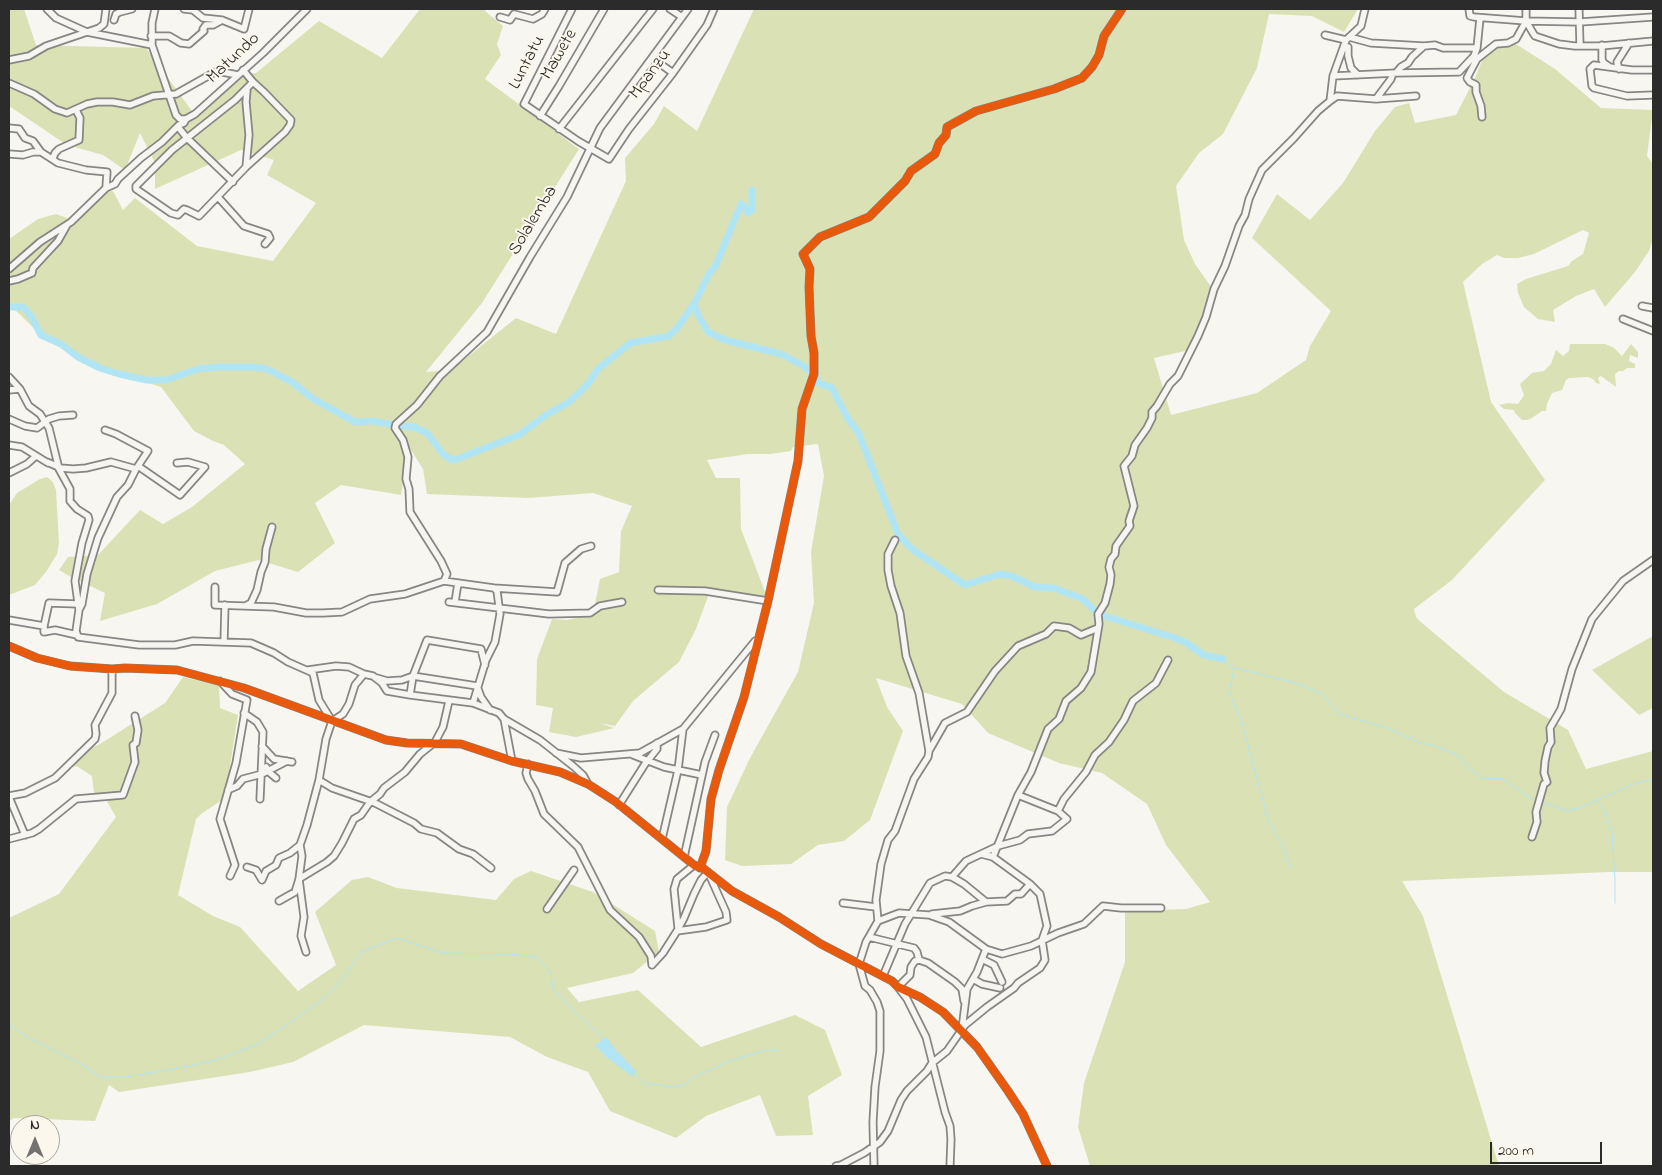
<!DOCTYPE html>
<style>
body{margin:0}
#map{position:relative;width:1662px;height:1175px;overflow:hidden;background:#f8f6f0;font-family:"Indie Flower",sans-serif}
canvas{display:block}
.frame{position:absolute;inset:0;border:10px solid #2b2b2b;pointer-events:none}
.north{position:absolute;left:10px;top:1115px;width:50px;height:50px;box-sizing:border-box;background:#fbf7ec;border:1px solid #a8a59f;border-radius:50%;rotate:0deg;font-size:14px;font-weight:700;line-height:20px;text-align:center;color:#2b2b2b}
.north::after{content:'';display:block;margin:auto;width:18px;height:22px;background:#737270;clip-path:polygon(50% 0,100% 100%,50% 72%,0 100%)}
.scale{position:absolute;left:1490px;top:1142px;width:112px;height:22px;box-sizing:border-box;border:2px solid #2b2b2b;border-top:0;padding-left:6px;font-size:15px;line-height:18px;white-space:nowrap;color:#2b2b2b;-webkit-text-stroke:4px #fbf7ec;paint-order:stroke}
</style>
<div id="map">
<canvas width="1662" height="1175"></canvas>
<div class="frame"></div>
<div class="north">N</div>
<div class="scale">200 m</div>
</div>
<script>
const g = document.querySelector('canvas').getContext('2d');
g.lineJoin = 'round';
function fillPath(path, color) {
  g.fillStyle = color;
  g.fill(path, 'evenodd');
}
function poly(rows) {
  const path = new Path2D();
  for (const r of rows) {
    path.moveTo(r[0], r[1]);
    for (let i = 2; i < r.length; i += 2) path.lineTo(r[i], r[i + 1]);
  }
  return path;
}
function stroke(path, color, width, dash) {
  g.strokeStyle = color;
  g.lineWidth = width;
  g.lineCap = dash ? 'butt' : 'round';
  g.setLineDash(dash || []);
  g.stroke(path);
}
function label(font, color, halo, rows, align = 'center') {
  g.font = font + ' "Indie Flower",sans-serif';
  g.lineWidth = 4;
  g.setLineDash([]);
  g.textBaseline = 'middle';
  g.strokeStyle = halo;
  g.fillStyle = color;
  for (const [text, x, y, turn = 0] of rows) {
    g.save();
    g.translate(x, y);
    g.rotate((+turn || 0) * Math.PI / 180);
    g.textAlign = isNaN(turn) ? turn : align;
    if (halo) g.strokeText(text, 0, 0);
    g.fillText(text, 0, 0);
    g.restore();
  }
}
fillPath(poly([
 [9,9,24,9,36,45,146,48,192,111,235,76,256,73,319,21,382,58,420,9,486,9,485,11,503,26,497,44,501,55,485,79,579,149,482,303,426,372,451,370,516,318,556,334,626,181,625,158,654,124,664,106,697,131,754,9,1358,9,1344,32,1312,16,1269,14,1257,68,1223,134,1199,153,1176,186,1184,240,1195,264,1212,288,1194,349,1154,358,1171,415,1257,393,1306,360,1310,346,1331,311,1252,238,1277,194,1310,220,1343,183,1375,131,1395,107,1409,103,1415,123,1456,115,1475,78,1488,46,1516,44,1555,69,1601,108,1653,110,1647,156,1653,164,1653,239,1649,251,1635,272,1605,307,1594,289,1576,296,1553,310,1555,322,1538,319,1524,307,1518,293,1517,284,1526,279,1568,266,1572,261,1583,254,1589,233,1583,230,1534,254,1518,258,1504,258,1497,255,1482,264,1463,282,1491,402,1545,480,1452,580,1414,609,1416,617,1422,623,1504,692,1568,730,1586,769,1653,751,1653,872,1609,872,1402,881,1423,916,1499,1166,1090,1166,1078,1127,1084,1083,1125,962,1125,911,1186,909,1210,902,1166,845,1147,804,1102,773,1059,763,988,733,962,704,876,678,887,707,903,731,870,820,844,841,818,845,791,864,742,866,725,860,727,807,750,758,798,672,814,603,811,552,824,476,818,444,793,447,791,451,770,454,748,454,707,460,716,478,740,478,741,529,767,597,709,594,696,629,679,662,633,701,615,726,600,723,614,728,576,737,549,732,553,708,536,705,537,659,552,619,567,620,593,614,600,579,619,572,621,531,632,506,593,493,528,498,427,494,423,469,409,447,401,495,341,485,315,503,335,543,298,572,259,560,215,571,157,604,100,621,105,593,69,576,59,570,68,557,98,555,140,510,163,524,192,507,245,464,224,445,213,441,194,431,161,387,106,370,46,340,9,304,9,239,38,219,56,214,75,221,107,191,113,191,123,210,135,198,197,246,273,261,316,203,267,175,274,160,241,150,155,189,155,163,140,133,125,170,103,155,67,145,9,106],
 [1570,344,1605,344,1614,348,1622,356,1631,344,1638,352,1638,358,1630,355,1629,361,1635,364,1635,368,1627,368,1623,371,1619,371,1615,374,1616,387,1601,376,1598,378,1600,384,1596,383,1593,379,1588,377,1569,378,1566,380,1562,390,1552,393,1547,404,1546,411,1542,411,1532,418,1527,420,1522,420,1515,413,1514,410,1504,409,1499,405,1508,403,1518,404,1524,395,1520,384,1532,373,1544,371,1551,364,1556,350,1563,356,1569,351],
 [47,477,53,482,56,490,59,543,57,554,46,572,35,585,9,595,9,505,17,493,40,479],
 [1653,636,1653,708,1639,715,1592,670],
 [183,677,219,685,220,708,238,715,225,798,201,814,196,819,178,895,213,916,240,927,298,991,336,965,315,912,352,880,368,877,397,888,496,900,514,879,531,871,593,892,655,931,659,952,633,973,567,988,579,1002,638,990,701,1047,795,1015,825,1030,842,1075,808,1096,813,1135,776,1136,760,1095,706,1116,676,1138,610,1111,588,1072,547,1057,510,1037,364,1025,293,1062,250,1072,119,1092,109,1085,95,1121,14,1118,9,1121,9,918,59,894,116,817,105,798,94,793,92,776,78,767,72,766,69,762,72,757,100,744,165,703]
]), '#dae2b5');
fillPath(poly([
 [606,1037,616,1050,636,1071,633,1077,605,1056,595,1045]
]), '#b2e5f4');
stroke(poly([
 [1223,659,1231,667,1296,683,1323,694,1339,714,1388,728,1420,743,1432,745,1453,753,1460,757,1465,764,1475,772,1481,778,1503,779,1534,800,1538,801],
 [1234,669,1229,692,1241,719,1268,819,1284,849,1291,867],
 [1597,800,1606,813,1612,833,1615,880,1615,903],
 [1542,802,1567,811,1579,808,1633,784,1653,779],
 [9,1024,25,1036,83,1065,101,1077,125,1077,174,1069,216,1060,256,1045,281,1029,326,997,345,976,361,952,397,938,443,953,510,954,536,957,551,972,553,989,575,1012,598,1032,603,1040],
 [634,1074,644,1083,673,1087,684,1085,694,1077,730,1061,765,1050,779,1050]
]), '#b2e5f4', 1);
stroke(poly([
 [694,304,699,317,708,332,725,340,781,354,802,365,814,374,819,383,832,388,847,417,859,434,898,534,912,549,953,577,965,585,1000,574,1012,576,1035,587,1054,588,1083,599,1098,614,1175,638,1185,642,1204,655,1223,659],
 [9,307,23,307,31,316,41,335,61,344,78,357,100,368,119,374,147,380,166,380,198,369,220,367,253,367,267,369,292,382,312,398,355,422,373,421,398,426,414,427,427,433,443,454,452,460,457,459,519,435,546,415,569,402,588,384,598,369,630,343,669,336,678,327,694,304,709,274,716,265,741,204,745,207,748,213,752,210,752,190]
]), '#b2e5f4', 7);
const minor = poly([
 [47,9,56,18,87,32,152,45],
 [155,9,152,23,152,45,176,115,180,119,186,119],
 [184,9,193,10,203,18,222,20],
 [572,9,524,104,578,141,609,159,629,129,673,73,707,25,714,9],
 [670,9,682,17],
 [1469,9,1470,16,1474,17,1526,21,1580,22,1653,17],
 [1526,9,1526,21,1533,33,1535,36,1559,44,1575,46,1601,46,1653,41],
 [1579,9,1580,46],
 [500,17,510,20,514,14,533,19,542,14,545,9],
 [114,20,116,14,120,12,132,9],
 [1325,35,1346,40],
 [151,36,169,36,181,43,189,44,204,31,203,29,206,25,213,25,222,20,244,29,249,9],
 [1349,37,1371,43,1424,46,1435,45,1443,48,1477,48,1480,18],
 [1602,45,1602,60,1604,63,1610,67],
 [1348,47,1348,56,1351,68,1358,75],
 [1473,57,1477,59,1467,78,1470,82,1476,85,1476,92,1481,106,1482,117],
 [652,58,673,73],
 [1477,59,1496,44,1508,43,1516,39,1526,21],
 [9,60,29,56,46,46,99,28,104,24,106,9],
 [1619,69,1617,62,1629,43],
 [243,70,253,82,235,100,172,150,136,186,136,189,171,213,178,215,184,209,187,210,199,216,246,167,285,132,290,125,291,120,264,92,253,82],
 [1653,70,1632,70,1594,65,1590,69,1592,86,1594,88,1627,96,1653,95],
 [1396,73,1459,72,1474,56,1477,48],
 [1333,76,1396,73,1401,67,1408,63,1412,57,1424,46],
 [9,83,34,94,55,109,67,113,87,104,97,102,113,102,130,105,153,96,176,94,215,72,222,72,238,75],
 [1376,99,1391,79,1393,73],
 [1330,101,1337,96,1376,99,1416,96],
 [540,116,559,86,604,9],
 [178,127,187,138,233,182],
 [9,128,19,129,25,138,33,141,41,152,58,163,86,170,107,172,106,188],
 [559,129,653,9],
 [9,154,23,155,33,152,41,152],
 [53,158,55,153,59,149,79,140,80,118,76,110],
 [246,167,249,135,246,102,247,90],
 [218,197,244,226,268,234,270,238,265,244],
 [9,269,40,242,71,222,106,188,115,184,118,179,141,158,162,142,179,125,184,123,186,119,195,114,263,53,307,9],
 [9,281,18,279,32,273,33,268,58,241,67,225],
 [1642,306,1653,308],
 [1623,319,1653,331],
 [9,377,20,389,29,406,40,414,49,428,59,469,70,489,70,501,77,509,88,516,89,520,82,543,75,581,79,610,76,631,78,637,139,645,175,645,193,641,251,643,274,653,288,662,313,673,319,700,332,721],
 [9,390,20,389],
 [9,419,25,426,37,428,49,419,59,416,73,415],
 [105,430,116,434,148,451,136,469],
 [9,445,22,447,48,463],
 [47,462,61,468,73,469,86,468,111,462,136,469,128,485,117,497,98,538,87,574,82,604,79,610],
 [138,466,180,495,205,467,188,462,177,463],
 [9,473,27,464,36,456],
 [444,581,447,574,441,561,410,512,409,489,406,479,408,457,403,440,395,428,396,424,417,405,440,376,487,332,530,257,567,197,600,128,688,9],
 [215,587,215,605,274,607,306,613,323,613,342,612,370,599,405,594,444,581,494,588,497,591,500,614,495,642,486,660,473,703],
 [494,588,557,592,565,563,581,549,591,546],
 [658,590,705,591,768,601],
 [449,602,549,614,590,613,600,606,622,602],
 [455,602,458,583],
 [247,605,251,603,257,590,261,572,265,562,266,549,272,527],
 [9,620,44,626],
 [77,635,55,630,44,632,44,626,49,603,78,604],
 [224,642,225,605],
 [9,646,37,658,70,666,112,669,125,668,177,670,244,688,386,740,407,743,461,744,512,761,560,772,588,784,616,802,694,865,704,869,732,891,779,917,821,944,892,981,898,987,920,997,943,1012,977,1047,1008,1091,1023,1114,1047,1166],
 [308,670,336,666,349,667,364,674],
 [377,678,387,681,402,680,413,676,477,686,481,697,490,710],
 [220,681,232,694,247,700,236,763,220,819,235,865,230,876],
 [410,695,473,703,499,713,504,719,540,740,573,766,583,775,588,784],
 [244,713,257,722,263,732,260,799],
 [504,719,512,761],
 [262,746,274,759,292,762],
 [929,751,945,723,967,712,995,671,1018,646,1046,634,1054,626,1069,628,1081,635,1098,628],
 [556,753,581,758,640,753,683,729,755,641],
 [633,755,664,767,702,775],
 [528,764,526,773,528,779,535,791,544,814,578,847,610,910,639,937,651,956,652,965],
 [266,767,270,773,276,778],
 [319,780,332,788,375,803,414,823,421,829,437,833,459,849,473,854,491,868],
 [228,790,237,786,243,779,262,774,287,761],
 [9,796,25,793,55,778,95,739,96,734,95,725,112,693,112,669],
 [9,797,25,835],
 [619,805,645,764,657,749,657,743],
 [1058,811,1064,799,1086,772,1095,755,1109,742,1124,720,1133,701,1156,683,1168,660],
 [1532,837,1537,822,1536,812,1544,784,1547,782,1544,773,1545,761,1548,747,1551,742,1550,728,1561,709,1572,669,1592,619,1623,581,1653,560],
 [9,839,32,833,39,829,76,799,123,795,135,762,133,745,136,743,138,730,135,716],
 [662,839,678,770,683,729],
 [684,857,705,762,715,735],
 [993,857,1018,795,1031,772,1048,729,1059,719,1066,701,1081,688,1091,672,1099,624,1098,614,1105,603,1110,584,1111,575,1109,567,1111,559,1115,554,1116,546,1130,526,1129,521,1134,506,1124,466,1132,456,1135,445,1147,428,1152,418,1152,412,1157,406,1170,384,1178,376,1198,336,1206,317,1214,289,1225,266,1239,226,1245,215,1249,199,1262,170,1294,138,1318,111,1330,101,1333,76,1346,40,1361,26,1365,9],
 [247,867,256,870,262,880],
 [700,868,706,851,711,799,719,770,744,697,768,601,798,461,802,409,814,374,814,353,811,336,809,287,810,269,803,254,820,237,869,217,905,181,911,171,935,154,939,143,946,135,947,127,976,111,1054,89,1082,78,1092,67,1099,55,1104,36,1122,9],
 [952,877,964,884,986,902],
 [299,879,302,856,300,845,307,825,319,780,326,739,332,721,343,714,349,704,355,685,364,674,373,676,382,683,387,691,410,695,413,676,427,640,481,649,485,665],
 [299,879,327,862,334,856,342,843,354,819,361,815,370,802,380,794,384,788,405,772,420,754,435,742,443,727,449,701],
 [262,880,266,871,276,865,279,858,290,853,300,845],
 [279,901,295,892,299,879,304,917,301,936,306,952],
 [843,903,876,907],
 [547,909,574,870],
 [932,914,960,911,972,906,986,902,1007,901,1015,894,1021,894,1030,884],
 [878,921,876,900,881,864,888,840,895,831,914,779,928,757,929,751,919,693,906,656,900,613,891,586,888,570,888,554,895,540],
 [678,928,674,889,677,879,694,865],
 [869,937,914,948,917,952,919,960],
 [982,959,994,965,1002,982],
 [652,965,663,953,677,931,684,918,694,894,701,880,708,872,726,912,727,920,706,927,677,931],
 [883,976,905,924,930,883,945,876,952,877,966,861,998,846,1020,840,1028,834,1052,831,1067,819,1058,811,1018,795],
 [973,979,982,984,1000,988],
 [962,1029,967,989,977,972,986,949],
 [836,1166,841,1165,864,1153,880,1142,888,1131,901,1100,907,1091,927,1071,932,1063,947,1051,965,1025,987,1007,1014,988,1018,983,1040,968,1045,960,1042,940,1047,926,1040,894,1030,884,993,857,981,854],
 [874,1166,873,1122,875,1087,880,1051,880,1011,877,1002,870,990,865,986,859,964,866,942,878,921,899,913,929,915,949,922,986,949,1002,954,1031,946,1058,933,1084,924,1103,906,1121,908,1161,908],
 [950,1166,951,1139,950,1126,945,1112,926,1037,907,999,898,987,910,975,911,967,915,961,919,960,928,963,955,982,962,989,964,1001]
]);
stroke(minor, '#878684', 9);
stroke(minor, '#f6f5f1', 5.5);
stroke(poly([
 [9,646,37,658,70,666,112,669,125,668,177,670,244,688,386,740,407,743,461,744,512,761,560,772,588,784,616,802,694,865,704,869,732,891,779,917,821,944,892,981,898,987,920,997,943,1012,977,1047,1008,1091,1023,1114,1047,1166],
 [700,868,706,851,711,799,719,770,744,697,768,601,798,461,802,409,814,374,814,353,811,336,809,287,810,269,803,254,820,237,869,217,905,181,911,171,935,154,939,143,946,135,947,127,976,111,1054,89,1082,78,1092,67,1099,55,1104,36,1122,9]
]), '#e8590c', 8);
label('18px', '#2b2b2b', '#fbf7ec', [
 ["Mawete",560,55,-60],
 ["Matundo",234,59,-43],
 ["Luntatu",528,63,-63],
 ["Mpanzu",651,75,-53],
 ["Solalemba",534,221,-59]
]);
</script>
